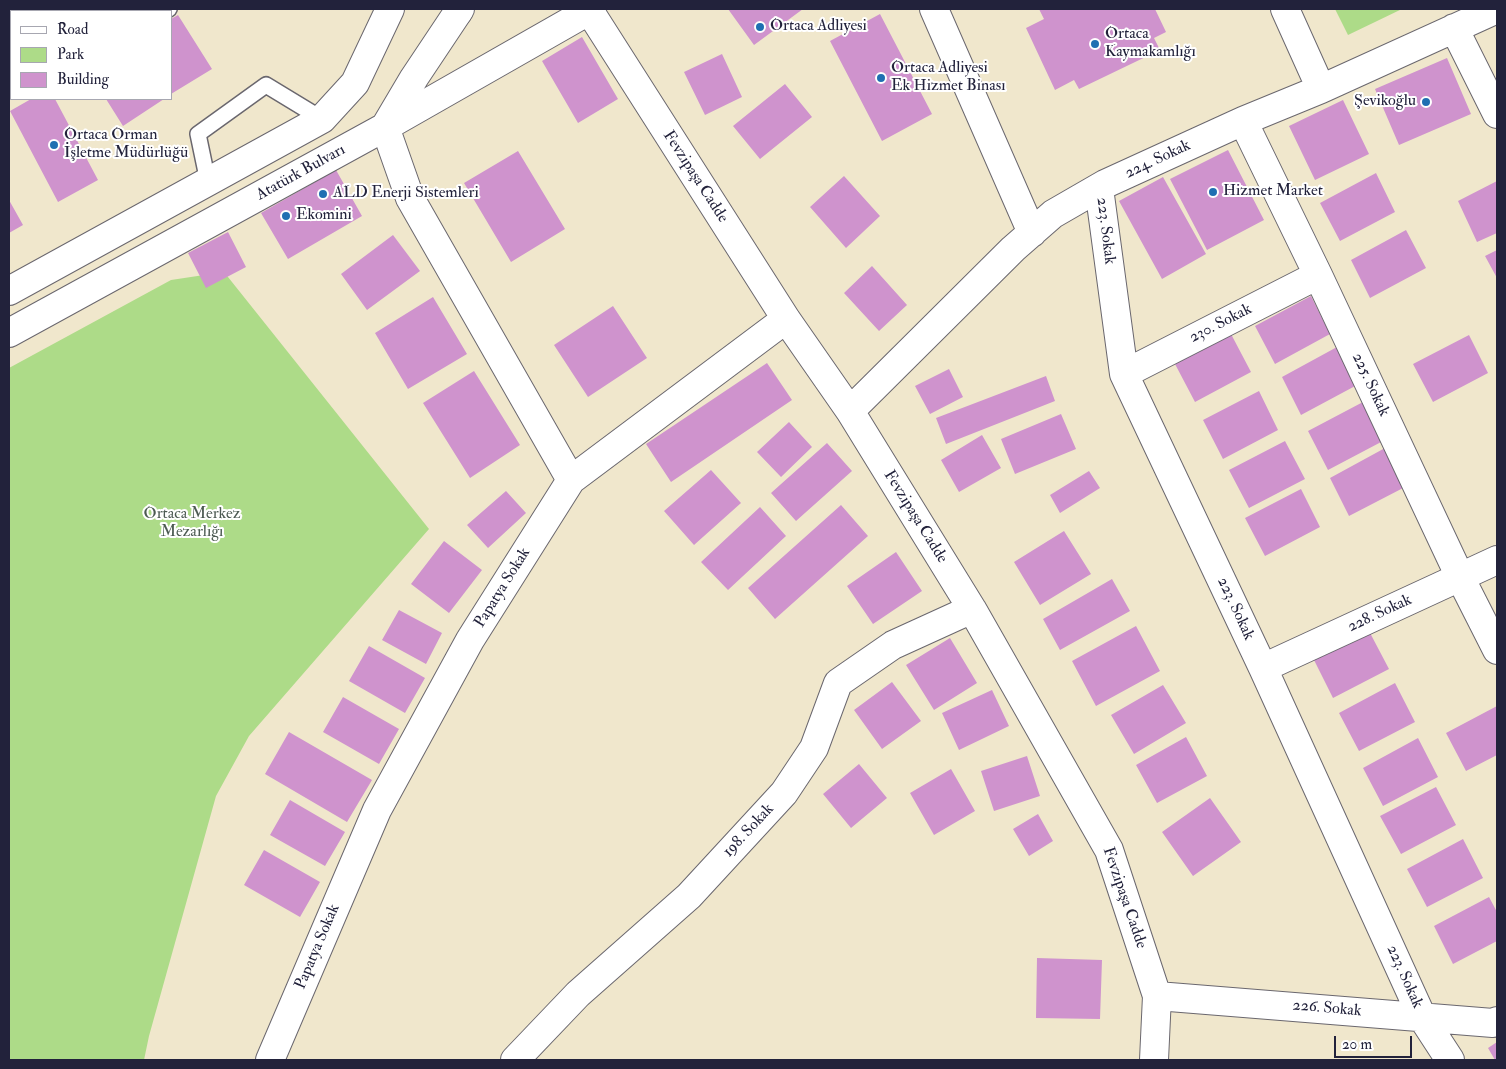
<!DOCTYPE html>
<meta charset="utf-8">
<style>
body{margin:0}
#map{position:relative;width:1506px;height:1069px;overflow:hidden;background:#f0e7cc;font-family:"IM FELL Double Pica",serif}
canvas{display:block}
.frame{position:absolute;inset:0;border:10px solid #22223b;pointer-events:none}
.legend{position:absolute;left:10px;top:10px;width:162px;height:90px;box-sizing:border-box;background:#fff;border:1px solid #a7a7b1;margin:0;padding:6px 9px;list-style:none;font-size:15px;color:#22223b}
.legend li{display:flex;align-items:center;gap:10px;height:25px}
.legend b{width:25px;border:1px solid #a7a7b1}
.scale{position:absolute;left:1334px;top:1036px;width:78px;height:22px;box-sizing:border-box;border:2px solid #22223b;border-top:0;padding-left:6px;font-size:15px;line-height:18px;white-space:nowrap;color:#22223b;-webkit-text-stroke:4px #fff;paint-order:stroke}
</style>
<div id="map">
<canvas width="1506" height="1069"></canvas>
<div class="frame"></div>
<ul class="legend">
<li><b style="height:6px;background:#fff"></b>Road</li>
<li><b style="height:14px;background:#addb88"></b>Park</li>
<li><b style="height:14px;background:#cf93cd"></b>Building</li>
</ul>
<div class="scale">20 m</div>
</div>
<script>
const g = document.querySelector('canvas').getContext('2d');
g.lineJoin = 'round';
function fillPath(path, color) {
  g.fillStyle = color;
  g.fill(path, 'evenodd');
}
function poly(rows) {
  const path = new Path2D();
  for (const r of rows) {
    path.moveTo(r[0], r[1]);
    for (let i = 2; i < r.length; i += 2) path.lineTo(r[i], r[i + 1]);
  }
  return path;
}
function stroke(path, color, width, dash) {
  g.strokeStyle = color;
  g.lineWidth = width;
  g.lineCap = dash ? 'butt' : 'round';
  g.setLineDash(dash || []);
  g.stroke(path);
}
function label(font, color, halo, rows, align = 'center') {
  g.font = font + ' "IM FELL Double Pica",serif';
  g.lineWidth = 4;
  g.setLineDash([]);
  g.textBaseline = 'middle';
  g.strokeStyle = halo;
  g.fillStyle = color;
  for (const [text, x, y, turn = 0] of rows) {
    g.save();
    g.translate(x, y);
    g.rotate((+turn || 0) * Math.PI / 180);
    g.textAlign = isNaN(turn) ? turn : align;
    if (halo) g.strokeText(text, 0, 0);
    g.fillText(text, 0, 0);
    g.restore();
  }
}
fillPath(poly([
 [1335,9,1402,9,1348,35],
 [224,272,429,529,249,736,216,796,149,1036,144,1060,9,1060,9,368,171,280]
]), '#addb88');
fillPath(poly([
 [728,9,803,9,754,45],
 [1039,9,1155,9,1166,32,1154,38,1160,50,1079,89,1074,80,1055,90,1026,28,1044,19],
 [880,14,932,114,882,141,830,41],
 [178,15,212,69,171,94,171,19],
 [582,37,618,99,578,123,542,61],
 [722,54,742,97,705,115,684,72],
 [1447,58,1471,114,1399,145,1375,89],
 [785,84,812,117,760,159,733,126],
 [31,99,55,99,98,180,58,202,10,111],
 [106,99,164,99,123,126],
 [1343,100,1369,154,1315,180,1289,126],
 [1228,150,1264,220,1207,250,1170,179],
 [518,151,565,229,511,262,464,183],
 [336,170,362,216,288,259,261,213],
 [1376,173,1395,212,1340,241,1320,203],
 [844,176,880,216,846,248,810,207],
 [1163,177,1206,254,1162,279,1119,201],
 [1497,181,1497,233,1477,242,1458,201],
 [9,200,23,225,9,233],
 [1406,230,1426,268,1370,298,1351,260],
 [228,232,246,267,206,288,188,253],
 [393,235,420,271,367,310,341,274],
 [1497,250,1497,278,1485,256],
 [872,266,907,305,879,331,844,293],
 [1311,296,1330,334,1275,364,1255,326],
 [433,297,467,354,408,389,375,333],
 [613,306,647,358,588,397,554,345],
 [1231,334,1251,372,1195,402,1175,364],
 [1469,335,1488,373,1433,402,1413,364],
 [1337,347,1357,385,1301,415,1282,377],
 [767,363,792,400,671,482,646,444],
 [949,369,963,397,930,414,915,386],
 [474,371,520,445,470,478,423,403],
 [1046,376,1055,401,946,444,936,418],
 [1259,391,1278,430,1223,459,1203,420],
 [1363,402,1383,441,1328,470,1308,431],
 [1061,414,1076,449,1015,474,1001,439],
 [789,422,812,447,781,477,757,452],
 [982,435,1001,468,959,492,941,460],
 [1285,441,1305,479,1249,508,1229,470],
 [827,443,852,471,796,521,771,493],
 [1385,448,1405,487,1349,516,1330,478],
 [711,470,741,503,694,545,664,511],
 [1089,471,1100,488,1060,513,1050,495],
 [1301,489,1320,527,1265,556,1245,518],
 [506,491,526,513,488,548,467,525],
 [841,505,868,536,775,619,748,588],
 [760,507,786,536,728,590,701,562],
 [1064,531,1091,574,1040,605,1014,562],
 [444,541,482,570,449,613,411,584],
 [896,552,922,591,873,624,847,586],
 [1112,579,1130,611,1060,650,1043,619],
 [399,610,442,633,426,664,382,640],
 [1136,626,1160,671,1096,706,1072,661],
 [1369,631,1389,669,1333,698,1314,660],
 [950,638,977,683,934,710,906,665],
 [369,646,425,678,405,713,349,681],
 [892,682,921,721,882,749,854,710],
 [1395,683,1415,722,1359,751,1339,713],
 [1163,685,1186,723,1134,754,1111,715],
 [992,690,1009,726,959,750,942,713],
 [343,697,399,729,379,764,323,732],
 [1497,706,1497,755,1466,771,1446,733],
 [289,732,372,780,347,822,265,774],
 [1186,737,1207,776,1157,803,1136,765],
 [1418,738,1438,777,1383,806,1363,768],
 [1027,756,1040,796,994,811,981,771],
 [859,764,887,798,851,828,823,794],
 [951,769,975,811,934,835,910,793],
 [1436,787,1456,825,1401,854,1380,816],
 [1210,798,1241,842,1193,876,1162,832],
 [290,800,345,832,325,866,270,835],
 [1038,814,1053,841,1029,856,1013,829],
 [1463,839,1483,878,1427,907,1407,869],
 [264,850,320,882,300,917,244,885],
 [1489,897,1497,912,1497,941,1453,964,1434,926],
 [1037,958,1102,960,1100,1019,1036,1018],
 [1497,1042,1497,1060,1495,1060,1488,1048]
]), '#cf93cd');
const lane = poly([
 [84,9,87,11],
 [165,11,169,9],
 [208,182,198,134,266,85,322,119]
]);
const street = poly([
 [934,9,1032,233],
 [1285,9,1321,89],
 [589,10,786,319,850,411,972,609,1109,850,1157,996,1154,1060],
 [1454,28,1497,114],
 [1243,121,1318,275,1460,577,1497,650],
 [1099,188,1124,374,1263,668,1422,1017,1450,1060],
 [1124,374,1318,275],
 [850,411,1013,249,1053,214,1105,184,1243,121,1321,89,1497,9],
 [571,480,786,319],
 [1263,668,1497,560],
 [1157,996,1493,1023,1497,1021],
 [270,1060,377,810,470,640,571,480,410,198,385,127,592,9],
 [515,1060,578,994,689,896,784,793,814,748,838,683,893,645,972,609]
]);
const secondary = poly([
 [9,291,322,119,355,83,390,9],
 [9,333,385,127,414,78,458,12]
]);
const highway = poly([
 [458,12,460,9]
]);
stroke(lane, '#6a676e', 18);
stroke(street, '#6a676e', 30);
stroke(secondary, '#6a676e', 30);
stroke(highway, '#6a676e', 30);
stroke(lane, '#fff', 15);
stroke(street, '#fff', 28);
stroke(secondary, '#fff', 28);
stroke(highway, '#fff', 28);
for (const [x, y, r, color] of [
 [760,27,5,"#1f6fb2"],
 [1095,44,5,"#1f6fb2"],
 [881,78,5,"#1f6fb2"],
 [1426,102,5,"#1f6fb2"],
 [54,145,5,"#1f6fb2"],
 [1213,192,5,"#1f6fb2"],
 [323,194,5,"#1f6fb2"],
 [286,216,5,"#1f6fb2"]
]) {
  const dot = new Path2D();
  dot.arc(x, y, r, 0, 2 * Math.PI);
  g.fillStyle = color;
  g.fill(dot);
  stroke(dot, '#fff', 2);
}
label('16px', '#22223b', '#fff', [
 ["Ortaca Adliyesi",770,27],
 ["Ortaca",1105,35],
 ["Kaymakamlığı",1105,53],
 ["Ortaca Adliyesi",891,69],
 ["Ek Hizmet Binası",891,87],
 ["Şevikoğlu",1416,102,"right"],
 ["Ortaca Orman",64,136],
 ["İşletme Müdürlüğü",64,154],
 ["Hizmet Market",1223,192],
 ["ALD Enerji Sistemleri",333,194],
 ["Ekomini",296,216]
], 'left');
label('16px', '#22223b', '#fff', [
 ["224. Sokak",1158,160,-25],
 ["Atatürk Bulvarı",301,173,-29],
 ["Fevzipaşa Cadde",695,177,57],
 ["223. Sokak",1105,231,83],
 ["230. Sokak",1221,324,-27],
 ["225. Sokak",1370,385,65],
 ["Fevzipaşa Cadde",915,517,58],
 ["Papatya Sokak",503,588,-58],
 ["223. Sokak",1235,609,65],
 ["228. Sokak",1380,614,-25],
 ["198. Sokak",749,831,-47],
 ["Fevzipaşa Cadde",1124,898,71],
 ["Papatya Sokak",318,947,-67],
 ["223. Sokak",1404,977,66],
 ["226. Sokak",1327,1009,5]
]);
label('16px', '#4c5a52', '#fff', [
 ["Ortaca Merkez",192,515],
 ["Mezarlığı",192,533]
]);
</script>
